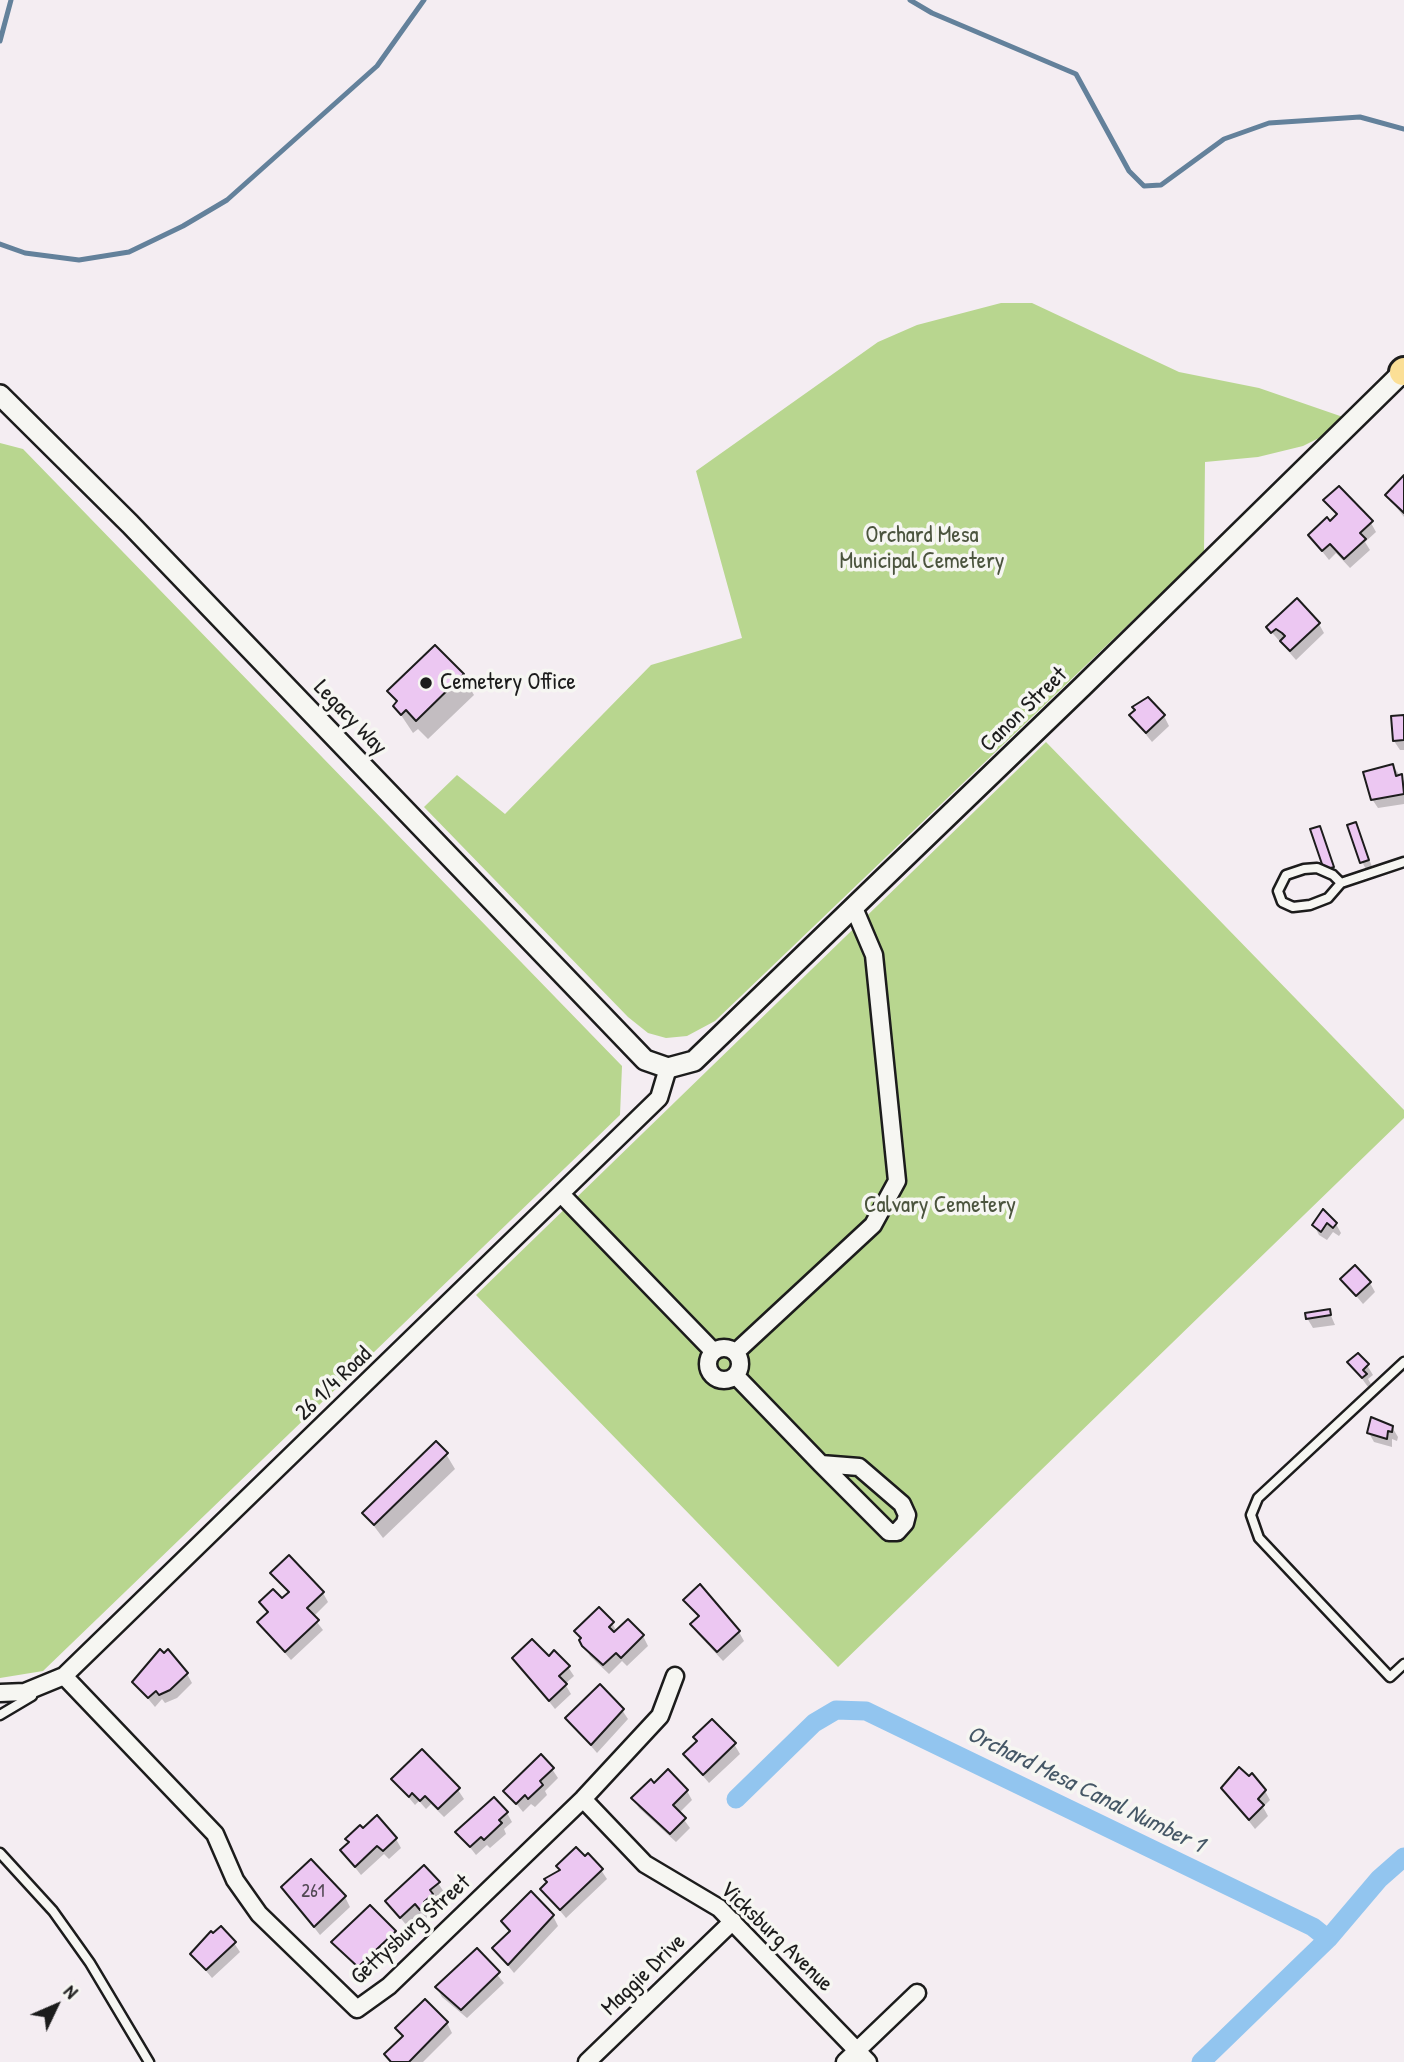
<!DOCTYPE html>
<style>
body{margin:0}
#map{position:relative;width:1404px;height:2062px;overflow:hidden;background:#f4edf2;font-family:"Patrick Hand",sans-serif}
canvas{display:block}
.north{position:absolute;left:21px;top:1971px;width:70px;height:70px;-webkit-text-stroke:5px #f6f6f2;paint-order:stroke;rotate:46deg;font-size:19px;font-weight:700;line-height:28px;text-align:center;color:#1c1c1c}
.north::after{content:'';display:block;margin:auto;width:24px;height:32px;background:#1c1c1c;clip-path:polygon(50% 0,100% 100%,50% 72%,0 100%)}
</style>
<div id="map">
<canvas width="1404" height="2062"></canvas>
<div class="north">N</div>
</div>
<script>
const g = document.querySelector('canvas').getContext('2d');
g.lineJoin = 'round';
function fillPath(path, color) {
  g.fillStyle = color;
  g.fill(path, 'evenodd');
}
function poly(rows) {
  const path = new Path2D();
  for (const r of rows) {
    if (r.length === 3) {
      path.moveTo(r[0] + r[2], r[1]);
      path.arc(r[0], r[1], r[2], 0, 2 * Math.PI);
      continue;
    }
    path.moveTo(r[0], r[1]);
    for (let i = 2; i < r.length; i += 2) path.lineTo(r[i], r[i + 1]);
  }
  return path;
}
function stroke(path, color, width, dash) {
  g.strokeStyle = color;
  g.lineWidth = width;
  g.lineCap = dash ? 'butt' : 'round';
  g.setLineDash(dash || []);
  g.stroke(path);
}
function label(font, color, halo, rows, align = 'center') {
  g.font = font + ' "Patrick Hand",sans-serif';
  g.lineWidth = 7;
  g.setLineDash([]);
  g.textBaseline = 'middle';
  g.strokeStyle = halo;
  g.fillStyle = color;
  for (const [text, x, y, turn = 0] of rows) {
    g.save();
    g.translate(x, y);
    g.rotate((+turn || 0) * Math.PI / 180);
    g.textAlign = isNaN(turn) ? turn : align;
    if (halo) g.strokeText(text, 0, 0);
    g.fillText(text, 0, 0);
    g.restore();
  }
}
fillPath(poly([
 [1001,303,1032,303,1179,372,1259,388,1343,417,1325,435,1303,446,1258,457,1205,462,1204,552,715,1021,687,1036,666,1038,648,1033,628,1017,424,807,457,775,505,814,651,665,742,638,696,471,878,342,917,325],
 [0,443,23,449,622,1066,620,1115,43,1671,0,1678],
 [1046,742,1404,1110,1404,1118,838,1667,476,1295]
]), '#b8d68f');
fillPath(poly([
 [1404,477,1404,517,1387,495],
 [1326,500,1371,523,1376,532,1365,542,1370,550,1350,568,1336,553,1329,560,1310,536,1337,516],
 [1319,624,1324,633,1296,660,1268,628],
 [462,675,474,695,428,739,418,729,413,733,395,706,397,704,390,692],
 [1136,711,1164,716,1169,726,1152,742,1131,716],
 [1404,717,1404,750,1400,750,1394,741],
 [1393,766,1404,781,1404,804,1378,808,1372,799],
 [1355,824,1373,869,1367,871,1362,862],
 [1319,828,1338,876,1331,879,1326,870],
 [1324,1212,1336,1224,1341,1233,1339,1236,1333,1232,1327,1240,1319,1235,1314,1225],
 [1342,1279,1370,1283,1375,1292,1363,1304],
 [1329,1311,1335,1325,1313,1328,1307,1318],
 [1350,1362,1367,1365,1373,1375,1368,1379,1371,1384,1368,1387],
 [1373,1420,1392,1427,1398,1437,1397,1441,1392,1439,1392,1447,1374,1442,1369,1433],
 [446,1454,455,1469,383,1538,364,1513],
 [272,1573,323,1593,328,1602,313,1617,323,1630,291,1660,259,1623,268,1614,261,1603,282,1600,289,1594],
 [685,1600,739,1632,744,1641,723,1661,698,1634,692,1624,699,1618],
 [612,1623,617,1632,643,1636,648,1646,627,1666,622,1661,609,1674,590,1656,576,1631],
 [168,1651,182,1665,192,1683,177,1698,165,1703,162,1699,155,1707,134,1682],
 [549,1658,568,1667,574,1676,565,1684,571,1694,555,1709,515,1659],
 [622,1710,628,1719,597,1753,567,1718],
 [734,1744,740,1754,709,1783,685,1755],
 [552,1769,558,1778,545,1791,547,1795,535,1807,531,1804,523,1812,506,1791],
 [393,1779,458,1790,464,1799,444,1817,431,1804,426,1809,419,1801,415,1805],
 [654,1785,687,1791,692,1800,679,1813,690,1828,676,1842,639,1808,633,1798],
 [1223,1788,1265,1791,1270,1800,1263,1807,1268,1816,1255,1829],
 [507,1813,512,1822,504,1829,506,1834,490,1848,487,1845,476,1855,458,1832],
 [396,1839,401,1848,389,1859,384,1854,361,1875,342,1851],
 [601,1870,607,1879,566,1918,542,1889,548,1883,546,1879,550,1875,553,1879],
 [438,1883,444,1892,435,1900,437,1904,428,1912,430,1916,427,1918,421,1913,407,1926,387,1901],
 [283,1888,345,1897,350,1907,320,1935],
 [553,1916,558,1926,514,1973,494,1948,511,1933,503,1921],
 [394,1932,399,1942,365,1976,333,1942],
 [234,1943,240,1952,212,1978,192,1954],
 [477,1951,504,1983,467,2018,442,1997,437,1988],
 [447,2023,452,2033,423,2062,390,2062,386,2055,403,2038,397,2028]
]), '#0003');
stroke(poly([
 [910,0,932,13,1076,74,1129,171,1144,186,1161,185,1224,139,1269,123,1360,117,1404,129],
 [0,41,11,0],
 [0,244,25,253,79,260,129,252,183,226,227,200,377,66,424,0]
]), '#63819b', 5);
stroke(poly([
 [736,1799,814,1723,836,1710,866,1711,1313,1927,1328,1939],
 [1201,2062,1328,1939,1379,1879,1404,1857]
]), '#92c5ef', 19);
const building = poly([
 [1404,475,1404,513,1385,495,1404,475],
 [1339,486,1373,521,1360,533,1366,539,1344,559,1330,544,1322,551,1308,535,1327,517,1330,521,1337,514,1323,500,1339,486],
 [1297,598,1320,623,1290,651,1280,641,1285,636,1282,633,1276,629,1271,633,1266,627,1297,598],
 [435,645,464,674,416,721,406,710,401,715,393,706,397,701,387,691,435,645],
 [1148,697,1165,715,1146,733,1129,715,1135,710,1132,707,1148,697],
 [1404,715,1404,740,1393,741,1391,716,1404,715],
 [1393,764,1396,776,1402,774,1404,794,1371,800,1363,772,1393,764],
 [1356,822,1369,860,1360,863,1347,825,1356,822],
 [1320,826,1334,867,1324,870,1310,829,1320,826],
 [1323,1209,1337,1223,1333,1228,1327,1223,1321,1232,1312,1225,1323,1209],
 [1355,1265,1371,1282,1356,1296,1340,1279,1355,1265],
 [1330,1309,1331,1315,1306,1319,1305,1313,1330,1309],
 [1358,1353,1369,1364,1363,1370,1367,1374,1362,1378,1347,1362,1358,1353],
 [1371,1417,1393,1426,1392,1432,1388,1431,1387,1439,1367,1433,1371,1417],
 [436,1441,448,1453,374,1525,362,1513,436,1441],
 [289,1555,324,1592,307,1608,319,1620,285,1652,257,1622,268,1612,259,1602,273,1589,282,1598,289,1592,270,1573,289,1555],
 [700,1584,740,1631,717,1652,690,1624,699,1616,683,1600,700,1584],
 [599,1607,614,1622,609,1627,614,1632,628,1619,644,1635,621,1658,616,1653,603,1665,582,1646,579,1640,581,1638,574,1631,599,1607],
 [532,1639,549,1656,554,1650,570,1666,559,1676,567,1684,549,1701,512,1658,532,1639],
 [160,1649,164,1653,168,1649,188,1673,170,1690,159,1695,156,1691,148,1698,132,1682,160,1649],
 [600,1684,624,1709,591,1745,565,1718,600,1684],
 [712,1719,736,1743,703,1775,683,1754,697,1741,693,1737,712,1719],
 [422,1749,460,1788,438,1809,425,1796,420,1801,412,1793,409,1797,391,1779,422,1749],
 [541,1754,554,1768,540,1781,543,1785,528,1799,525,1795,516,1804,503,1791,541,1754],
 [1239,1767,1249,1776,1252,1773,1266,1790,1258,1799,1264,1805,1249,1820,1221,1788,1239,1767],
 [668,1769,688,1790,673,1805,686,1818,670,1834,631,1798,651,1779,654,1783,668,1769],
 [494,1797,508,1812,499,1820,502,1823,484,1840,481,1837,470,1847,455,1832,494,1797],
 [377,1815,397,1838,383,1851,377,1846,355,1867,340,1850,349,1842,345,1839,360,1825,363,1828,377,1815],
 [576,1847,585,1856,588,1853,603,1869,560,1910,540,1889,547,1882,544,1879,560,1870,556,1866,576,1847],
 [311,1859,346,1896,314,1927,281,1887,311,1859],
 [424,1865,440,1882,430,1890,433,1894,424,1902,426,1905,420,1910,415,1904,400,1918,385,1901,424,1865],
 [531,1891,554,1915,508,1965,492,1948,510,1931,501,1921,531,1891],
 [370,1905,396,1931,358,1967,331,1942,370,1905],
 [221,1926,236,1942,206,1970,190,1954,211,1931,213,1933,221,1926],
 [477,1948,500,1972,461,2010,435,1987,477,1948],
 [425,1999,448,2022,409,2062,391,2062,384,2054,403,2036,395,2028,425,1999]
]);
fillPath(building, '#ecc7f2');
stroke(building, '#1c1c1c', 2);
const service = poly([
 [1341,883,1333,875,1317,868,1304,869,1286,875,1278,891,1282,902,1293,907,1310,905,1328,898,1341,883,1404,862],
 [1404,1362,1258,1498,1251,1515,1259,1538,1390,1677,1404,1664],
 [0,1715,32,1696],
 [0,1853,53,1911,90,1963,149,2062]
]);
const minor = poly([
 [561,1194,713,1351],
 [724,1364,16],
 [736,1352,873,1225,897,1181,874,955,854,908],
 [736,1376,821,1464,889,1532,897,1532,905,1523,907,1515,902,1504,859,1467,821,1464],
 [64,1676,215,1834,235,1880,259,1914,357,2009,389,1986,583,1799,660,1716,675,1676],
 [0,1693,25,1692,64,1676,659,1098,668,1068],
 [583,1799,645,1864,719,1908,868,2062],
 [587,2062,733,1921],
 [845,2062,917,1993]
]);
const tertiary = poly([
 [0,395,130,524,645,1060,668,1068,694,1061,1083,686,1404,371]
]);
const trunk = poly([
 [1403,372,1404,371]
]);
stroke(service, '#1c1c1c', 13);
stroke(minor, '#1c1c1c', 21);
stroke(tertiary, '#1c1c1c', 24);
stroke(trunk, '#1c1c1c', 32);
stroke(service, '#f6f6f2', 8);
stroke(minor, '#f6f6f2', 16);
stroke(tertiary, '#f6f6f2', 19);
stroke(trunk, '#fbdf96', 26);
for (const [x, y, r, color] of [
 [426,683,7,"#1c1c1c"]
]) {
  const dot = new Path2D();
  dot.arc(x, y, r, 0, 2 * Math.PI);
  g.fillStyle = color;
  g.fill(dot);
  stroke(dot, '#f6f6f2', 2.5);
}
label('19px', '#504752', null, [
 ["261",313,1892]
]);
label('23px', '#4b543e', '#f6f6f2', [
 ["Orchard Mesa",922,536],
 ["Municipal Cemetery",922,562],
 ["Calvary Cemetery",940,1206]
]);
label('23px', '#1c1c1c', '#f6f6f2', [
 ["Cemetery Office",440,683]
], 'left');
label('23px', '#1c1c1c', '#f6f6f2', [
 ["Canon Street",1024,710,-44],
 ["Legacy Way",350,718,46],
 ["26 1/4 Road",334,1384,-44],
 ["Gettysburg Street",411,1930,-42],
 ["Vicksburg Avenue",776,1937,44],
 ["Maggie Drive",644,1975,-44]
]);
label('italic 24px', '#455766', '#f6f6f2', [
 ["Orchard Mesa Canal Number 1",1085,1790,26]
]);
</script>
